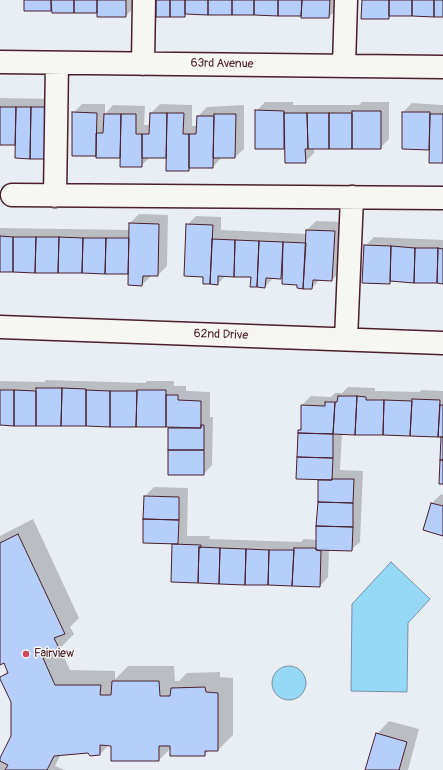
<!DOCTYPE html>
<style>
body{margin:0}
canvas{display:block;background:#e9eef4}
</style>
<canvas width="443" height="770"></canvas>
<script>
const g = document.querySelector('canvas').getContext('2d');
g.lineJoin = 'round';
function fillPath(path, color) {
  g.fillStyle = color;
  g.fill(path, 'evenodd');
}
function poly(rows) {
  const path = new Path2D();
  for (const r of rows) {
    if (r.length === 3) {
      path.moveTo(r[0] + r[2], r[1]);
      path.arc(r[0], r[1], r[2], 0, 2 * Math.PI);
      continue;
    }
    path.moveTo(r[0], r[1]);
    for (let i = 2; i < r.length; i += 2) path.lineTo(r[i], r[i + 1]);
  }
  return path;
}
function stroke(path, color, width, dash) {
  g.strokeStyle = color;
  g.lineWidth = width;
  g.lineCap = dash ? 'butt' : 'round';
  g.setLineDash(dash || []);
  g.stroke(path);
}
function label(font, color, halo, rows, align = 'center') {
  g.font = font + ' Pangolin,sans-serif';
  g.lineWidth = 3;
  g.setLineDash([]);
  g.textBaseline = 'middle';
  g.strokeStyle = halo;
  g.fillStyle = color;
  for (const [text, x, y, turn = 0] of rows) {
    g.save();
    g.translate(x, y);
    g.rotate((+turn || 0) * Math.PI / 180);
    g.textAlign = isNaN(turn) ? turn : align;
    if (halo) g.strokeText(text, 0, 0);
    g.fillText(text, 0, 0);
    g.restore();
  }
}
const water = poly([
 [391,562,430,599,408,623,407,692,351,691,352,604,391,562],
 [289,683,17]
]);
fillPath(water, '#95d9f7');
stroke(water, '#778fa5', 1);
fillPath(poly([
 [25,0,134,0,134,7,126,16,98,12,25,10],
 [157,0,338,0,338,8,329,17,302,17,302,15,187,13,185,16],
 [0,98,54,99,16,144,0,144],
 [265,102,293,102,293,105,359,105,362,102,389,102,389,139,380,148,314,148,314,153,305,162,286,148,256,148,256,111],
 [412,103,443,105,443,162,430,149,403,148,403,112],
 [82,104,105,104,105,114,113,105,145,106,144,125,150,125,151,113,160,104,192,105,192,126,198,126,198,116,207,107,244,105,244,149,235,157,222,157,213,167,191,167,188,170,167,157,150,157,141,166,121,157,97,157,73,113],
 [139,214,168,215,167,266,158,275,151,276,142,285,129,273,0,271,0,228,130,230,130,223],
 [196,216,221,217,221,230,307,234,307,230,316,221,343,222,341,271,332,280,320,279,312,288,282,278,274,277,265,287,252,276,226,275,218,284,204,276,187,225],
 [374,237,443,240,443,283,392,280,389,283,365,246],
 [46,380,145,383,147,381,174,381,174,386,186,386,186,391,210,392,210,417,213,417,212,465,204,474,169,474,169,427,0,424,0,381,44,382],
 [348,387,375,388,375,391,419,392,422,390,443,391,443,483,442,436,342,433,340,470,363,471,360,542,351,550,329,550,328,577,320,586,172,581,173,543,144,542,145,496,154,487,188,488,187,536,210,536,209,539,301,542,304,539,317,540,319,479,299,430,302,427,302,405,311,396,331,397,335,393,342,393],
 [441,494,443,495,443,535,432,503],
 [33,519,79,618,70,627,74,634,60,648,70,670,115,671,115,679,128,666,174,666,175,681,179,681,187,673,220,672,220,677,233,678,233,735,218,750,209,750,204,755,171,748,159,760,112,760,112,745,110,744,100,754,89,751,61,754,55,766,65,770,0,770,0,759,12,736,12,702,1,678,8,670,4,662,0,664,0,536],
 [389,721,419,729,408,770,366,770,377,734]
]), '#0003');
const building = poly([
 [24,0,51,0,51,11,24,11,24,0],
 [51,0,74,0,74,13,52,13,51,0],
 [74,0,97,0,97,13,74,13,74,0],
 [97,0,126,0,126,17,97,17,97,0],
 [156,0,170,0,170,17,156,17,156,0],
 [170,0,185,0,185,17,170,17,170,0],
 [185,0,208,0,208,15,185,14,185,0],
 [208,0,232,0,232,15,208,15,208,0],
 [232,0,254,0,254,15,232,15,232,0],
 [254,0,278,0,278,16,254,15,254,0],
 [278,0,302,0,301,16,278,16,278,0],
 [302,0,330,0,329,18,301,18,302,0],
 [362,0,389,0,389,19,361,19,362,0],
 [389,0,412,0,412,16,389,16,389,0],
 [412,0,434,0,434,17,412,16,412,0],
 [434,0,443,0,443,17,434,17,434,0],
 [0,107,16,107,15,145,0,145,0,107],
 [16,107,31,107,30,159,15,158,16,107],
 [31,107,46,107,45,159,30,159,31,107],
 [255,110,284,111,284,149,255,149,255,110],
 [352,111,381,111,381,149,352,149,352,111],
 [72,112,97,113,96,156,72,156,72,112],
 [402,112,430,112,429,150,402,149,402,112],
 [150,113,167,113,166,158,142,158,142,134,149,134,150,113],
 [167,113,184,113,183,134,189,134,189,171,166,171,167,113],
 [284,113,307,113,308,149,305,149,306,163,285,163,284,113],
 [307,113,329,113,329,149,308,149,307,113],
 [329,113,352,113,352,149,329,149,329,113],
 [104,114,121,114,120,158,96,158,96,133,103,133,104,114],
 [121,114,136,114,136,134,142,134,142,167,120,167,121,114],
 [214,114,236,114,235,158,213,158,214,114],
 [430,114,443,114,443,163,429,163,430,114],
 [197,116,214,116,213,168,189,168,189,134,196,134,197,116],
 [129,223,159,224,158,276,143,276,142,286,128,285,129,223],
 [186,224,213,225,210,284,203,284,203,277,184,276,186,224],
 [306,230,335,231,332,281,313,280,312,289,303,289,306,230],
 [0,236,13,237,13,272,0,272,0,236],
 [13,237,36,237,35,273,13,272,13,237],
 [36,237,59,237,58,273,35,273,36,237],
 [59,237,83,238,82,273,58,273,59,237],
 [83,238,106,238,105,274,82,273,83,238],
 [106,238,129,238,128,274,105,274,106,238],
 [212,239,235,240,234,277,218,276,218,285,210,284,212,239],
 [235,240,259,241,257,287,250,287,251,277,234,277,235,240],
 [259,241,283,242,281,279,266,278,265,288,257,287,259,241],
 [283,242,306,243,303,289,297,288,297,285,282,284,283,242],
 [364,245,391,246,390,284,362,283,364,245],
 [391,246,415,248,414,283,390,281,391,246],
 [415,248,438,248,437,283,414,283,415,248],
 [438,248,443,249,443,284,437,283,438,248],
 [36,388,62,388,61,426,36,426,36,388],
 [62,388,86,389,86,426,61,426,62,388],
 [0,390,14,390,14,426,0,425,0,390],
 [14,390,36,391,36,426,14,426,14,390],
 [86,390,110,391,110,427,86,426,86,390],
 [137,390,166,390,166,427,136,427,137,390],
 [110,391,137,391,136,427,110,427,110,391],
 [166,395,178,395,178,400,201,401,201,428,166,427,166,395],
 [338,396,357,396,355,435,333,434,335,402,337,402,338,396],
 [357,396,366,397,366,400,384,400,383,435,355,435,357,396],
 [412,399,440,400,438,437,410,436,412,399],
 [384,400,412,401,410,436,383,435,384,400],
 [325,402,335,402,333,434,298,433,298,430,301,430,301,405,325,406,325,402],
 [440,405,443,405,443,437,438,437,440,405],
 [201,425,204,425,204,450,168,450,168,428,201,428,201,425],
 [298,433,333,434,333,458,297,457,298,433],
 [441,437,443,437,443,460,440,460,441,437],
 [168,450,204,450,204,475,168,475,168,450],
 [297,457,333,458,332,480,296,479,297,457],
 [440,460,443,460,443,484,439,484,440,460],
 [332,479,354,479,353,503,318,502,318,480,332,480,332,479],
 [144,496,179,497,179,520,143,519,144,496],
 [318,502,353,503,353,527,316,526,318,502],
 [431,503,443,506,443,536,423,530,431,503],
 [143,519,179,520,178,544,143,543,143,519],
 [316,526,353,527,352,551,316,550,316,526],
 [18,534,65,634,54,638,60,650,43,658,55,685,101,685,100,695,111,695,112,681,159,681,160,696,170,696,171,688,205,687,206,692,218,693,218,751,205,751,205,756,170,756,170,746,159,746,159,761,111,761,111,746,100,745,100,755,90,756,88,753,54,756,47,770,5,770,8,765,0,761,0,758,11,736,11,702,0,679,0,677,8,673,4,663,0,665,0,543,18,534],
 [172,544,201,545,201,548,199,547,198,583,171,582,172,544],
 [199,547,220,548,219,584,198,583,199,547],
 [220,548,246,549,245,585,219,584,220,548],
 [294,548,316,548,316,550,321,551,320,587,292,586,294,548],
 [246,549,269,550,268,585,245,585,246,549],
 [269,550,294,550,292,586,268,585,269,550],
 [376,733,407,742,399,770,365,770,376,733]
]);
fillPath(building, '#b5cefc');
stroke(building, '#4a1f2b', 1);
const minor = poly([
 [0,62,443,67],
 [143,64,144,0],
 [344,66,346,0],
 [12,195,443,198],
 [55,196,57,63],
 [0,327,443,343],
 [346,339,352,197]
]);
stroke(minor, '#4a1f2b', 25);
stroke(minor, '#f6f6f2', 22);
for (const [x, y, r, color] of [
 [26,654,4,"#d1495b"]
]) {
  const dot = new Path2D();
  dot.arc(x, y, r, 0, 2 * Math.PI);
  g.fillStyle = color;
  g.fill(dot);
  stroke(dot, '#f6f6f2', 1.5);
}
label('12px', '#4a1f2b', '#f6f6f2', [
 ["63rd Avenue",222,64,1],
 ["62nd Drive",221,335,2]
]);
label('12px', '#4a1f2b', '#f6f6f2', [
 ["Fairview",34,654]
], 'left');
</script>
